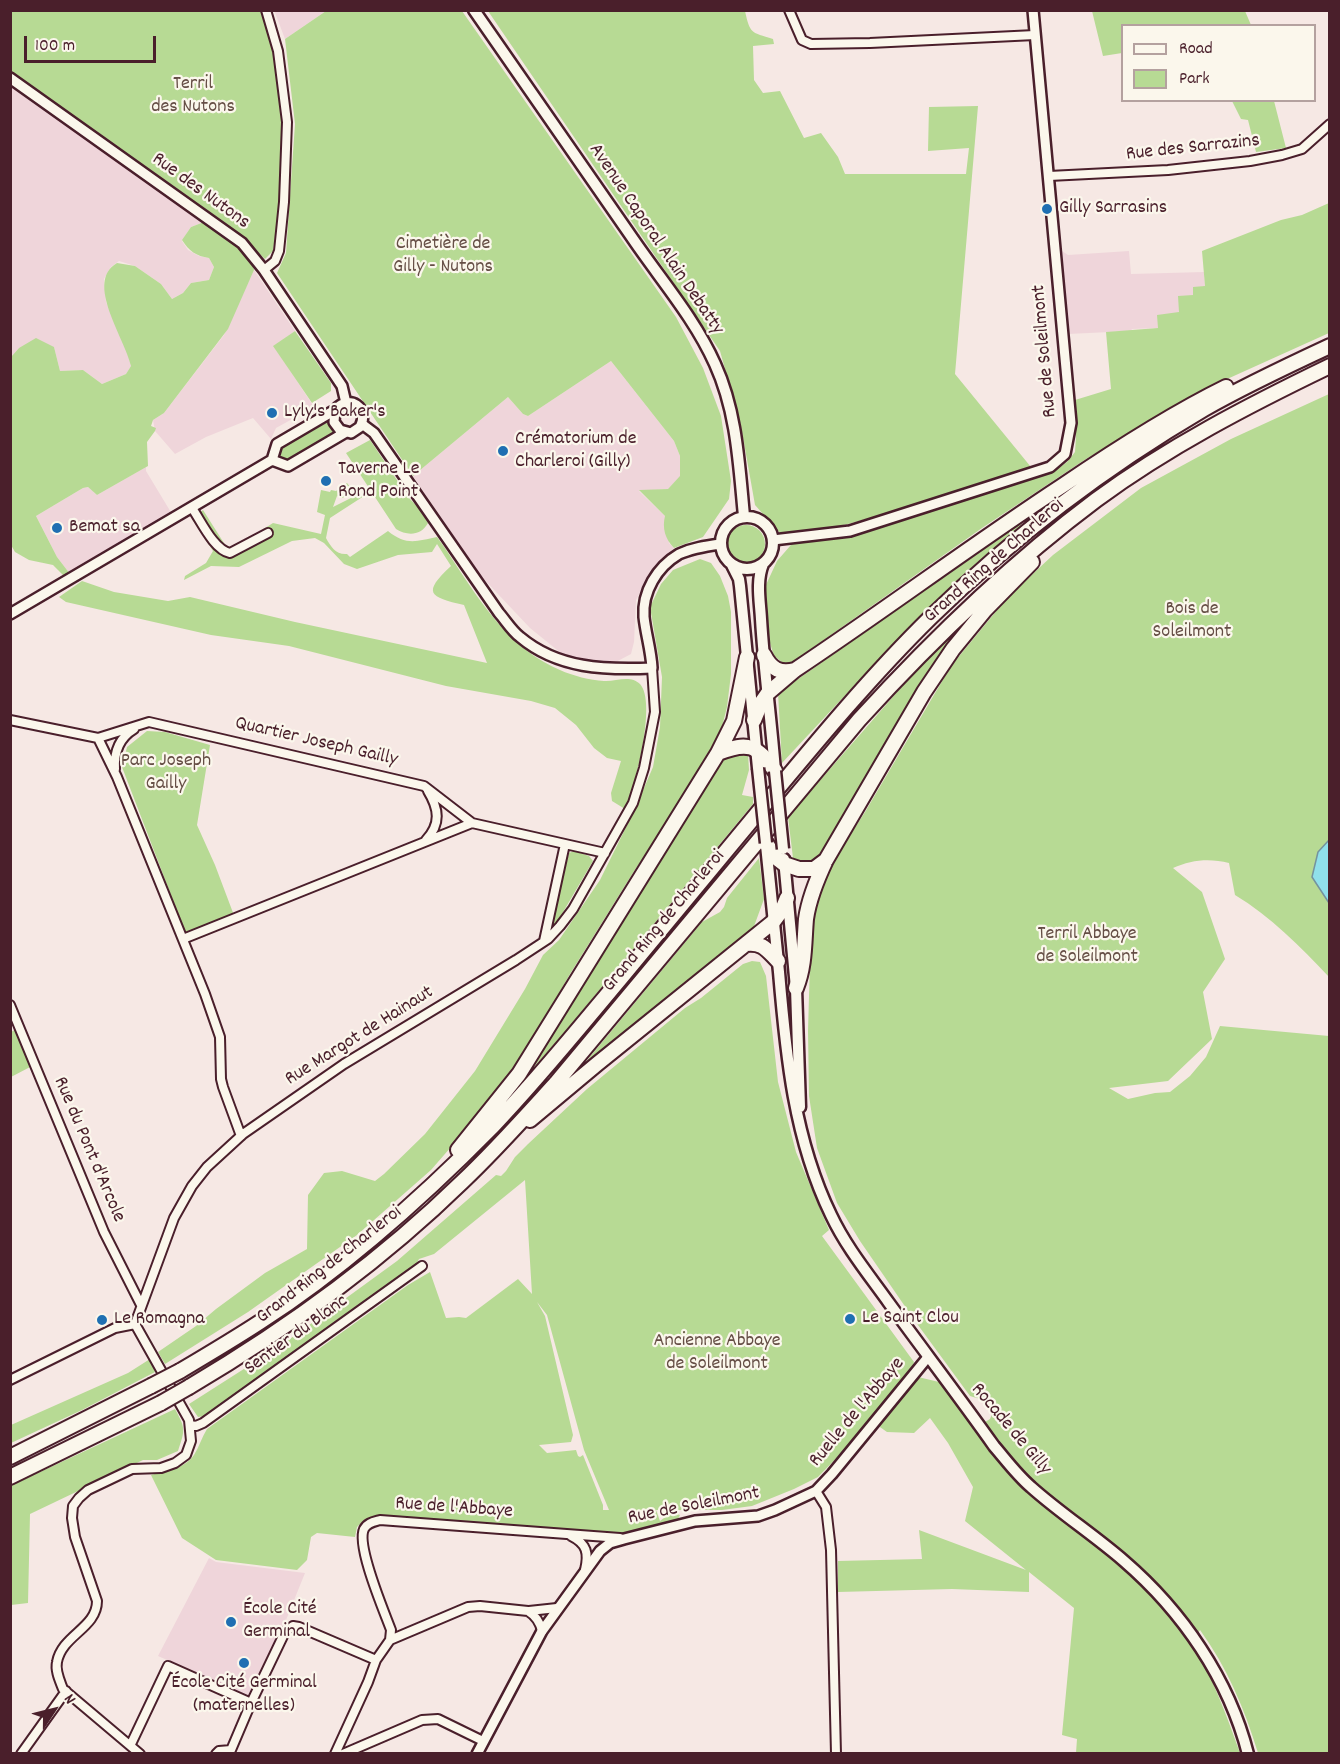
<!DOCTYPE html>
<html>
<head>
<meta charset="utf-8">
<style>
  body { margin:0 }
  #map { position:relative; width:1340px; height:1764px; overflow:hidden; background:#f6e8e4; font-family:Dekko,sans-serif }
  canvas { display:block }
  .frame { position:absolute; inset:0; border:12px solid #4a1f2b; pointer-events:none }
  .legend { position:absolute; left:1121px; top:24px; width:195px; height:78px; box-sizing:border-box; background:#fbf7ec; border:2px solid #b4a19f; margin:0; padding:8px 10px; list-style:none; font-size:18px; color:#4a1f2b }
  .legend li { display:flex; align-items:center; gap:12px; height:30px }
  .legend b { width:30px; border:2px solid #b4a19f }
  .north { position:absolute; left:24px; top:1680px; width:60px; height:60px; -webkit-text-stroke:4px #fbf7ec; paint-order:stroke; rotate:55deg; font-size:16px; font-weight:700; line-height:24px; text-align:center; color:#4a1f2b }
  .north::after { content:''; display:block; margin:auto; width:21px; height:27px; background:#4a1f2b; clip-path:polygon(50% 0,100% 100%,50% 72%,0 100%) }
  .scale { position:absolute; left:24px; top:36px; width:132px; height:27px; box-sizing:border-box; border:3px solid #4a1f2b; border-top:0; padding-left:8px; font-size:18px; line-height:21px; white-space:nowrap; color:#4a1f2b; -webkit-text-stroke:4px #fbf7ec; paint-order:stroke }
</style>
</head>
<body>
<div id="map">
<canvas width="1340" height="1764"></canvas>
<div class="frame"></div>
<ul class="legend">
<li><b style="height:8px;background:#fbf7ec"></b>Road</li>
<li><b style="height:16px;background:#b7da94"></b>Park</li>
</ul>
<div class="north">N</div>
<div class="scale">100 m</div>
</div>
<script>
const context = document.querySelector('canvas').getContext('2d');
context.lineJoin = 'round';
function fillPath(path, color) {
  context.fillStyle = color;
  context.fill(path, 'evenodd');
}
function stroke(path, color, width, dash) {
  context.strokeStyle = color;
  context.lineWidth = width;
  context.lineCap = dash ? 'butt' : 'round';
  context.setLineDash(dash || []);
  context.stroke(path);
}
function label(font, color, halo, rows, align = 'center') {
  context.font = font + ' Dekko,sans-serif';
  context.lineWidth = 4.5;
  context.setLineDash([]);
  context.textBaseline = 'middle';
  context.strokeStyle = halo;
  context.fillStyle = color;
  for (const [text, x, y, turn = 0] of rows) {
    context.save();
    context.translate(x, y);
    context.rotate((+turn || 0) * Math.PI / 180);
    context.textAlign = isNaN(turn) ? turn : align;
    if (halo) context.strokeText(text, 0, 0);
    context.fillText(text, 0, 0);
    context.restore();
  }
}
fillPath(new Path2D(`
  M 274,10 L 326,11 L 285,39 Z
  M 14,86 L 204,222 L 191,227 L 182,241 L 188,250 L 199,256 L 209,258 L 214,267 L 209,280 L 191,283 L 183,293 L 172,299 L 161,284 L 135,266 L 119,261 L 111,267 L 104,279 L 106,302 L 128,353 L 131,366 L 126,374 L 102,384 L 83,370 L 60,371 L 54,347 L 19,348 L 11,357 L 10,87 Z
  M 1062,251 L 1068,255 L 1129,251 L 1131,274 L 1204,272 L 1205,286 L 1194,295 L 1179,312 L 1159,328 L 1132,329 L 1131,331 L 1068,334 Z
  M 254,270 L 295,331 L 274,346 L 314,407 L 276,428 L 271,439 L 253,418 L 206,437 L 175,454 L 155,431 L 153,420 L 164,413 L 224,335 Z
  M 611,361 L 674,441 L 680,456 L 681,476 L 668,489 L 639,491 L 665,516 L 669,543 L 674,548 L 649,576 L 636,600 L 634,642 L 631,654 L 614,663 L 567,658 L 530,628 L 480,575 L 413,476 L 508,397 L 523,414 L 528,416 Z
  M 146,467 L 146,471 L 172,514 L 70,574 L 57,557 L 36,516 L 83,488 L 88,487 L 97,495 Z
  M 209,1558 L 216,1562 L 305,1573 L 282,1630 L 249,1696 L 158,1656 Z`), '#efd5da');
fillPath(new Path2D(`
  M 10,11 L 263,11 L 275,53 L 283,123 L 282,160 L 278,214 L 273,251 L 265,259 L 228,225 L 11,71 Z
  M 326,11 L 462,11 L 676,317 L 703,368 L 721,416 L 731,481 L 729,499 L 703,537 L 674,548 C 665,539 662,528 665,516 L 639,490 L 668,489 L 680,476 L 680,456 L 674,441 L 611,361 L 528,416 L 523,414 L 508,397 L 413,476 L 277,273 L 286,253 L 295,124 L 285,39 Z
  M 488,11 L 745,11 C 750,34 751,32 773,39 L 774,44 L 753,46 L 754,80 L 763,93 L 780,91 L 804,138 L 821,133 L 838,157 L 845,174 L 966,174 L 969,148 L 928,151 L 929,107 L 978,106 L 955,374 L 1035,472 L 1000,477 L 917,505 L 848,524 L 795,535 L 779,532 L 755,505 L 741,426 L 720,351 Z
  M 1092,11 L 1245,11 L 1251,25 L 1122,26 L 1122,53 L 1103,56 Z
  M 1232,101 L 1274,101 L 1286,148 L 1256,152 L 1248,120 L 1241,119 Z
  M 1329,203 L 1329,333 L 1205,389 L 1086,459 L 982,528 L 787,666 L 774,656 L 770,643 L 765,587 L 777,561 L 797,538 L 845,538 L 933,511 L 1019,481 L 1056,470 L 1067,462 L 1075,452 L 1076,437 L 1075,400 L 1111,389 L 1106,332 L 1158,328 L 1157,315 L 1179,312 L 1178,296 L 1193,295 L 1193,287 L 1205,286 L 1202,251 L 1281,220 L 1302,215 Z
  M 204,222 L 239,247 L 252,258 L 254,270 L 228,329 L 164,413 L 153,420 L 151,426 L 156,428 L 155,431 L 147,442 L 148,466 L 97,495 L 88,487 L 83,488 L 36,516 L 57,557 L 70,574 L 64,576 L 53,565 L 29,560 L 15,552 L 11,545 L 11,357 L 19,348 L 36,338 L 54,347 L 60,371 L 83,370 L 102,384 L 126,374 L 131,366 C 125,338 84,282 117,263 L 135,266 L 161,284 L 172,299 L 183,293 L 191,283 L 209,280 L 214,267 L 209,258 C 196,256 189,251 182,240 L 191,227 Z
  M 295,331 L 331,383 L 331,391 L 312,403 L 273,346 Z
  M 1329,394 L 1330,840 L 1318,852 L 1312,877 L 1329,903 L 1329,977 C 1301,947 1270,916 1235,895 L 1229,863 C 1209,858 1191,860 1173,868 L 1202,892 L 1225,959 L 1203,992 L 1212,1039 L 1168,1081 L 1109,1088 L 1128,1099 L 1155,1093 L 1170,1092 L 1190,1076 L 1206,1057 L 1220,1026 L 1329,1036 L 1329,1753 L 1258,1753 C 1245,1710 1227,1667 1200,1630 L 1192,1642 C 1213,1678 1226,1714 1240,1753 L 1076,1753 L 1077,1739 L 1062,1735 L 1074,1608 L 1029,1572 L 1029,1592 L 952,1589 L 838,1592 L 838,1561 L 922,1559 L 919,1530 L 1026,1570 L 965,1521 L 973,1487 L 948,1443 L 930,1418 L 914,1433 L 887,1432 L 877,1425 L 918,1377 L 939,1382 L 975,1428 L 990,1419 L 996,1404 L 970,1396 L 915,1321 L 860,1241 L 837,1203 L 817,1148 L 809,1096 L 808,1031 L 811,927 L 820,890 L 840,851 L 865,812 L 951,666 L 1007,598 L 1053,555 L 1141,488 L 1231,439 Z
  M 329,421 L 336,433 L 287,459 L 280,459 L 279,456 L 280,450 L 285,446 Z
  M 370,440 L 409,498 L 418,507 L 428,523 C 421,536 407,536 396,529 L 346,453 Z
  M 347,483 L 351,488 L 343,498 L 337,496 L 333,507 L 361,493 L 364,496 L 330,518 L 326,538 C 331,547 336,555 347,554 L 350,557 L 388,531 C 406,546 417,541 437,537 C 445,547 451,558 458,568 C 485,609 513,650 560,670 C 573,676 590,680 604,681 C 615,682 630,674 640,684 C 657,702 635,788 625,809 L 612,801 L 611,793 L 621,761 L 607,758 L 594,748 L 576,725 L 555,708 L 531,701 L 446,686 L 289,646 L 211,635 L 66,602 L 59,597 L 82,581 L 114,592 L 168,601 L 190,597 L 295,622 L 487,663 L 464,605 C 429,597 422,593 451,566 L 437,544 L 432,552 L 398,555 L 357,569 L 344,564 L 324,543 L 315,538 L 292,541 L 239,567 L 211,566 L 184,580 L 185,576 L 206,563 L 213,551 L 192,519 L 203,510 L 229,551 L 273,523 L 321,534 L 325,515 L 317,512 L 321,490 L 330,492 L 331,490 L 336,491 Z
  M 1014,524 L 1023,525 L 964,574 L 894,643 L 782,763 L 778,693 L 971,558 Z
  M727 544a19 19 0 1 1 38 0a19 19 0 1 1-38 0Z
  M 700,559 L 711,563 L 720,576 L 728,596 L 731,612 L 731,674 L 727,707 L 720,735 L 659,836 L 636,868 L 570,974 L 513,1074 L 477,1117 L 431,1170 L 357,1235 L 248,1312 L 165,1364 L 158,1352 L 196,1326 L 216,1309 L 265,1273 L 307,1249 L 308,1195 L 324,1173 L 342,1171 L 375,1181 L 384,1174 L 425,1134 L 475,1071 L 525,989 L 543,955 L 559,940 L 600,880 L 635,809 L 653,767 L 660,727 L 662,677 L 650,607 L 661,584 L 673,570 Z
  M 971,616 L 943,652 L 819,860 L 810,865 L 800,865 L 793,858 L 788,817 L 912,675 Z
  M 147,731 L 165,732 L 210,745 L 197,825 L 215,865 L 235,918 L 187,937 L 122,767 L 127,747 Z
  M 743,753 L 748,754 L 749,770 L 742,795 L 753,797 L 753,804 L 559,1039 L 523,1079 L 717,766 L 729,755 Z
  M 574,851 L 589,856 L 593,861 L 556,924 L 552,924 L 569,853 Z
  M 759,858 L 764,899 L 753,929 L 615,1042 L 569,1082 L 702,922 L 720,912 L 724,907 L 727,898 Z
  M 752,961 L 760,962 L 766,976 L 778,1082 L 796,1152 L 829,1230 L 822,1236 L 914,1362 L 912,1367 L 870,1420 L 867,1421 L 847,1447 L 818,1477 L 794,1489 L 752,1506 L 722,1510 L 656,1510 L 660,1521 L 672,1512 L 680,1515 L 677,1521 L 627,1534 L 386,1516 L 365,1519 L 357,1527 L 355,1537 L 317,1533 L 311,1537 L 307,1560 L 297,1570 L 216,1560 L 182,1538 L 151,1475 C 166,1471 184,1469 194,1455 C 199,1447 202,1437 207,1429 L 408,1285 L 430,1272 L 446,1318 L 459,1317 L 466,1318 L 518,1279 L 532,1294 L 525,1180 L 434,1254 L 419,1259 L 415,1266 L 205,1416 L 198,1417 L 189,1404 L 283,1344 L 397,1261 L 496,1175 L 501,1176 L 506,1171 L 515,1157 L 528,1144 L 587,1089 L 685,1008 L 701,998 L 743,964 ZM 537,1302 L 547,1315 L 584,1450 L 609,1510 L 603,1510 L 603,1505 L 583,1455 L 580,1457 L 578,1456 L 576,1450 L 547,1453 L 539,1445 L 571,1442 L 573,1435 L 545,1316 Z
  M 16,1029 L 32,1066 L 11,1077 L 11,1032 Z
  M 150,1359 L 155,1372 L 82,1410 L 11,1443 L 11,1425 L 128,1373 Z
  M 175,1409 C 186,1429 185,1430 178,1451 L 157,1460 L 143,1460 L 30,1514 L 28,1603 L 11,1605 L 10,1486 Z`), '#b7da94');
const water = new Path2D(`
  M 1329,840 L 1329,903 L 1312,877 L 1318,852 Z`);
fillPath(water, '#90e0eb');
stroke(water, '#74939e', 1.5);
const minor = new Path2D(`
  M 789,10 L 802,40 L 811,44 L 870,43 L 1035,35
  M 1049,176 L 1168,170 L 1250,161 L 1282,155 L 1302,149 L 1330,124
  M 264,270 L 275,261 L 279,251 L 284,202 L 287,122 L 278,51 L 266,10
  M 192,508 C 201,521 214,550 230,553 L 268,533
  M 10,720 L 98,738 L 149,722 L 424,786 L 472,823 L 605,853
  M 98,738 L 117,777 L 205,994 L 220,1037 L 221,1079 L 223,1087 L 241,1136
  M 115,769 C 114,753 119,738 134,729
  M 426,840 C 441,824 439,809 428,791
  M 183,939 L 472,823
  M 544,941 L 565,844
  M 10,1005 L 104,1232 L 141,1305
  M 135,1324 L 189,1420 L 191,1441 L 186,1455 L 175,1463 L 161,1468 L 132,1469 L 88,1490 L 79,1498 L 73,1506 L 72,1518 L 75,1537 L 97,1601 C 97,1628 62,1635 57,1662 C 55,1671 60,1681 63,1689 L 140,1754
  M 10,1380 L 115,1328 L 135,1324 L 174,1218 L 192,1186 L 207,1167 L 243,1134 L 344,1064 L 516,960 L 548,939 L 560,926 L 573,909 L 633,803 L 644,768 L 655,712 L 652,668
  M 190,1425 L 196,1426 L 203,1423 L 422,1266
  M 816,1491 L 826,1507 L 831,1550 L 836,1754
  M 571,1536 C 587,1544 589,1553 585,1570
  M 529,1611 L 557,1608
  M 390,1640 L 391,1630 C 384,1611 356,1546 364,1529 C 367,1523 373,1522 380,1520 L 620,1538
  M 131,1744 L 168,1666 L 251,1703
  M 21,1754 L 66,1691
  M 216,1754 L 219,1751 L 231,1750 L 251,1703 L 285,1632 L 293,1626 L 299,1627 L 376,1660
  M 335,1754 L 368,1682 L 376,1660 L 390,1640 L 468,1607 L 480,1606 L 528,1611 C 536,1616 540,1622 542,1631
  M 343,1754 L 422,1720 L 438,1719 L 483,1741`);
const tertiary = new Path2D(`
  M 10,78 L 242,243 L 264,270 L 342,386 L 346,403
  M 362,424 L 374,433 L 499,613 C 506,621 512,631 520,637 C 558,669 605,670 652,668 C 651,650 646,635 644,617 C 642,592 657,567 679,554 C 692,548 706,546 720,544
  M 272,460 L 288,466 L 346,432
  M 773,540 L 850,531 L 1050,467 L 1065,454 L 1071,423 L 1033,10
  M 10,614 L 272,460 L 277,444 L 335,410 C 349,393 370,408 360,427 L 351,433 L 340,430 L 334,422 L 335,410
  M 477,1754 L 542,1631 L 600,1551 L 610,1543 L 624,1539 L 695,1521 L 758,1516 L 775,1510 L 816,1491 L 832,1474 L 928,1357`);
const secondary = new Path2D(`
  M 474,10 C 527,87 580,163 633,239 C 661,280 695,319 715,364 C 737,412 739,465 744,516
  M721 543a26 26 0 1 1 52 0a26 26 0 1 1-52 0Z
  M 763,564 C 756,581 760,601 761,619 C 764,669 771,720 775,771
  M 732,565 L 739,579 L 740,586 L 758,768
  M 766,845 C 770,887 775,930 779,972 C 786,1055 794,1139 831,1215 C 846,1247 869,1275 889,1303 C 924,1351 960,1398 994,1446 C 1006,1460 1017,1475 1031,1487 C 1060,1513 1094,1535 1124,1561 C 1182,1611 1229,1679 1248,1754
  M 784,859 L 796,988 L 800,1107`);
const motorway = new Path2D(`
  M 764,655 C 771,669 780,674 795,670
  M 754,720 L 761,703 L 768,693 L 795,670 C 885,610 972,545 1062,486 C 1115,450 1169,415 1226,387
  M 718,753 C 749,741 756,745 775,771
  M 766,843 L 775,857 L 784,864 L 799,869 L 814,869 L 826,860
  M 746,944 C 763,942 767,950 778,961
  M 796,988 C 805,966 804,943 806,919 C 809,898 817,879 826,860 L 924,692 L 953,649 L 985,610 L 1032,562
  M 530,1120 L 597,1064 L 773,922 L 782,910 L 787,898
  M 458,1150 L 519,1074 L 718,753 L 734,721 L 747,657
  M 180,1371 C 207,1355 234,1339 260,1322 C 345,1267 422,1198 493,1126 C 538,1079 579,1028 621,978 C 669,920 717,862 765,804 C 818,740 872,675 931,617 C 1013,537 1105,467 1204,409 C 1244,386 1287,366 1330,346
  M 189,1387 C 287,1329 380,1262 462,1182 C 495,1151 525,1117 556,1083 L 859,720 C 932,640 1009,565 1096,500 C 1168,447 1249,405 1330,366
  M 10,1457 L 151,1386
  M 10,1477 L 161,1403`);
stroke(minor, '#4a1f2b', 12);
stroke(tertiary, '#4a1f2b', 14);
stroke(secondary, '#4a1f2b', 15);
stroke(motorway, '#4a1f2b', 18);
stroke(minor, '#fbf7ec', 8);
stroke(tertiary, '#fbf7ec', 9);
stroke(secondary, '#fbf7ec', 10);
stroke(motorway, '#fbf7ec', 14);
const secondaryBridge = new Path2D(`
  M 758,768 L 766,843
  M 775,771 L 783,849`);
const motorwayBridge = new Path2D(`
  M 151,1386 L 180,1371
  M 161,1403 L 189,1387`);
stroke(secondaryBridge, '#4a1f2b', 15, []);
stroke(motorwayBridge, '#4a1f2b', 18, []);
stroke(secondaryBridge, '#fbf7ec', 10);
stroke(motorwayBridge, '#fbf7ec', 14);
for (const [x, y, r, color] of [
  [1047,209,6,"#1f6fb2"],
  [272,413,6,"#1f6fb2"],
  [503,451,6,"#1f6fb2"],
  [326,481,6,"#1f6fb2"],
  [57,528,6,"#1f6fb2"],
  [850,1319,6,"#1f6fb2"],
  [102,1320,6,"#1f6fb2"],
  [231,1622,6,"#1f6fb2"],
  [244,1663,6,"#1f6fb2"]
]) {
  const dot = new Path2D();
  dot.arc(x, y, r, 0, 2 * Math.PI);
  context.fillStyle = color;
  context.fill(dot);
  stroke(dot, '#fbf7ec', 2);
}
label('20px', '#654e45', '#fbf7ec', [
  ["Terril",193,85],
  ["des Nutons",193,108],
  ["Cimetière de",443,245],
  ["Gilly - Nutons",443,268],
  ["Bois de",1192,610],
  ["Soleilmont",1192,633],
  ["Parc Joseph",166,762],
  ["Gailly",166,785],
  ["Terril Abbaye",1087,935],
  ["de Soleilmont",1087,958],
  ["Ancienne Abbaye",717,1342],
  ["de Soleilmont",717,1365]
]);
label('20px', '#4a1f2b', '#fbf7ec', [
  ["Rue des Sarrazins",1193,149,-6],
  ["Rue des Nutons",200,192,36],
  ["Avenue Caporal Alain Debatty",655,240,56],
  ["Rue de Soleilmont",1046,351,-95],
  ["Grand Ring de Charleroi",995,562,-41],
  ["Quartier Joseph Gailly",316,743,13],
  ["Grand Ring de Charleroi",665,922,-50],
  ["Rue Margot de Hainaut",360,1037,-32],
  ["Rue du Pont d'Arcole",88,1150,67],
  ["Grand Ring de Charleroi",330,1266,-38],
  ["Sentier du Blanc",297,1336,-36],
  ["Ruelle de l'Abbaye",858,1413,-50],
  ["Rocade de Gilly",1010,1430,50],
  ["Rue de Soleilmont",694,1507,-11],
  ["Rue de l'Abbaye",454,1509,4]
]);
label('20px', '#4a1f2b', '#fbf7ec', [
  ["Gilly Sarrasins",1059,209],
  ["Lyly's Baker's",284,413],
  ["Crématorium de",515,440],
  ["Charleroi (Gilly)",515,463],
  ["Taverne Le",338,470],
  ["Rond Point",338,493],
  ["Bemat sa",69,528],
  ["Le Saint Clou",862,1319],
  ["Le Romagna",114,1320],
  ["École Cité",243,1610],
  ["Germinal",243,1633],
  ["École Cité Germinal",244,1684,"center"],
  ["(maternelles)",244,1707,"center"]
], 'left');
</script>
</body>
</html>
